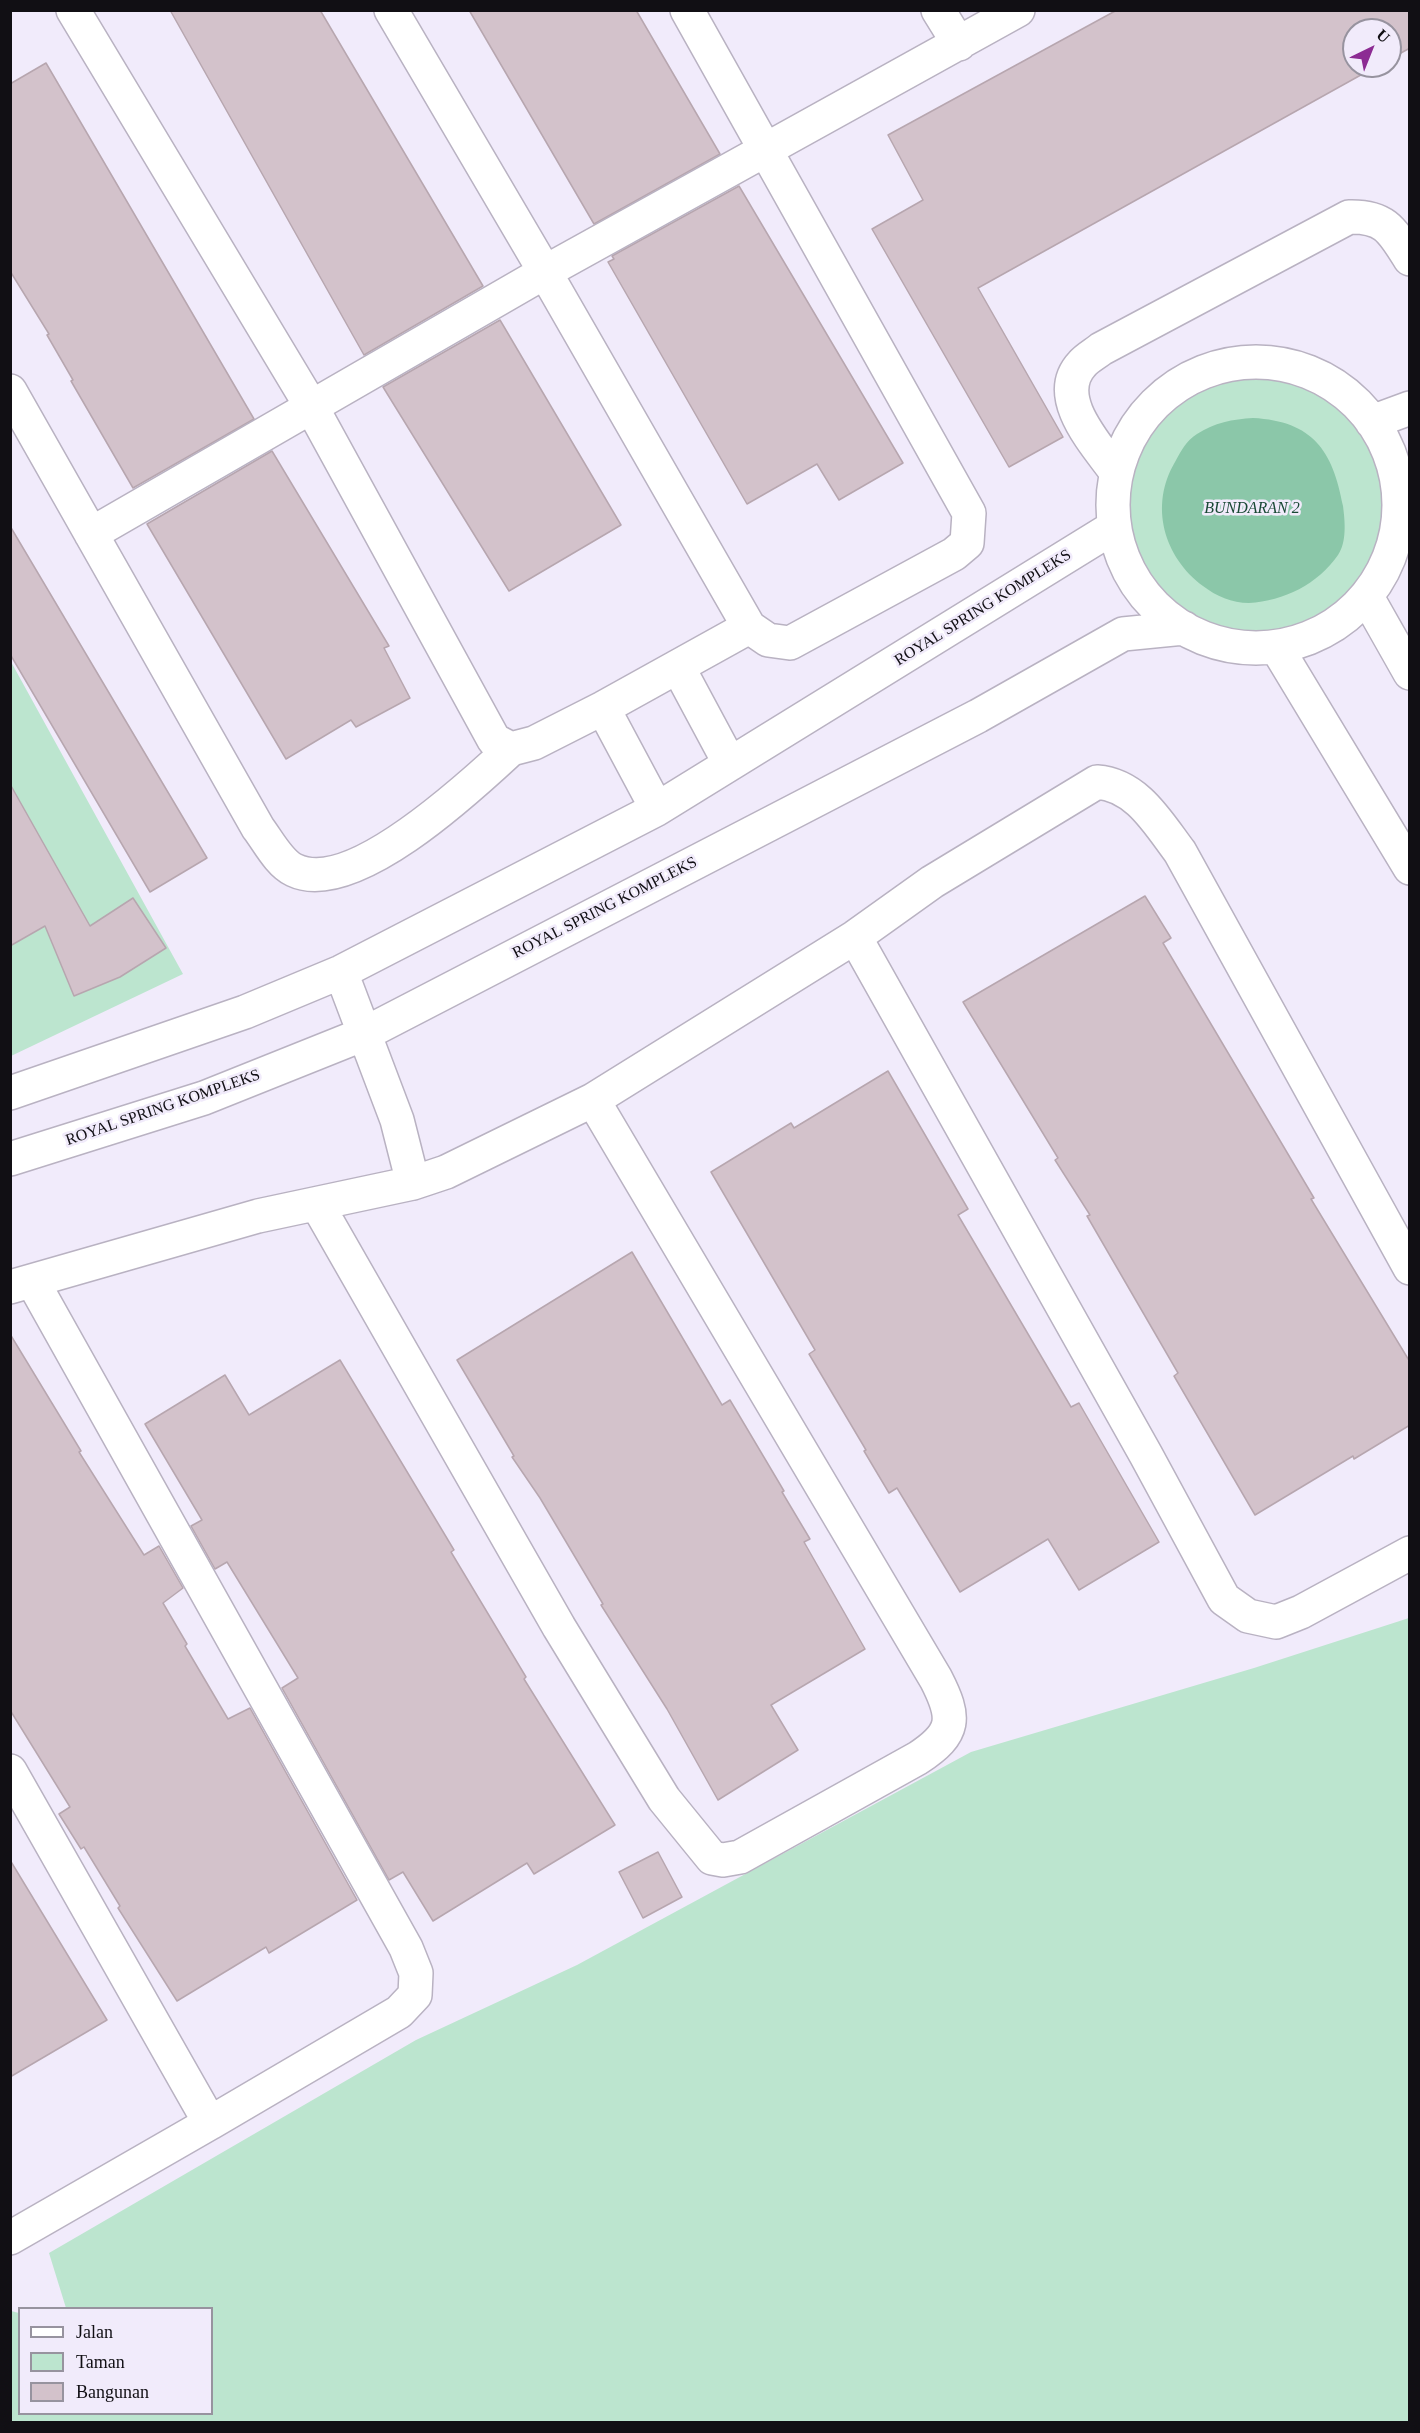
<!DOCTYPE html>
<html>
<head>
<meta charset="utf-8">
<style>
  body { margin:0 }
  #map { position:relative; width:1420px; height:2433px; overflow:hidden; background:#f1ebfb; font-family:Georgia,serif }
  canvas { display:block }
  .frame { position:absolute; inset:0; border:12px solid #110f14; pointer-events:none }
  .legend { position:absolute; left:18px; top:2307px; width:195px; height:108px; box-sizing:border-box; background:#f1ebfb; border:2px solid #97939f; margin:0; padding:8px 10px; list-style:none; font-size:18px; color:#110f14 }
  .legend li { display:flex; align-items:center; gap:12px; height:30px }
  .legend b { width:30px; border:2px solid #97939f }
  .north { position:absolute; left:1342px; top:18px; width:60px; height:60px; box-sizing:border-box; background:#f1ebfb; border:2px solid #97939f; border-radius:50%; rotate:43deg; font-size:16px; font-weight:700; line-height:24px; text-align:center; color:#110f14 }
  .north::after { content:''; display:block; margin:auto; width:21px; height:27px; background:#8c2b93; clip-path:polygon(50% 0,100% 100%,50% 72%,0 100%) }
</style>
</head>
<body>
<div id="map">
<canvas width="1420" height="2433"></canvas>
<div class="frame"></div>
<ul class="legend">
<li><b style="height:8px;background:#fff"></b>Jalan</li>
<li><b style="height:16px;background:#bce5cf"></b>Taman</li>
<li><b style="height:16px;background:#d3c2cb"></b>Bangunan</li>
</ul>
<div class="north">U</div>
</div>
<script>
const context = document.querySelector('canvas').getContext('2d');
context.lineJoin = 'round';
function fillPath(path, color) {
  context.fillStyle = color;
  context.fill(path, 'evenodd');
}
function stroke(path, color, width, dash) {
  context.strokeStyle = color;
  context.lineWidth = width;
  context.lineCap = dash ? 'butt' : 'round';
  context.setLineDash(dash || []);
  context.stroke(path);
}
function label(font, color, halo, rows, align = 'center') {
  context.font = font + ' Georgia,serif';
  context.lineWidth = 5;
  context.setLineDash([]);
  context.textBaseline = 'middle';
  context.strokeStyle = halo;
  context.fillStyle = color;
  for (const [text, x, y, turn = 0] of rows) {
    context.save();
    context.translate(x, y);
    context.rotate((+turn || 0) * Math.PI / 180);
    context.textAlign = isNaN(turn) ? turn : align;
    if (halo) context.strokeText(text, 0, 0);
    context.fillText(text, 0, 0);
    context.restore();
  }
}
fillPath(new Path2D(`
  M1128 503a129 129 0 1 1 258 0a129 129 0 1 1-258 0Z
  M 10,660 L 183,974 L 11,1056 L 10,1056 Z
  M 1409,1618 L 1409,2422 L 11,2422 L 11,2311 L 19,2313 L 20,2414 L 212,2414 L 212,2308 L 66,2308 L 49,2253 L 416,2040 L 577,1965 L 971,1752 L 1254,1668 Z`), '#bce5cf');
fillPath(new Path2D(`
  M 1253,418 C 1313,421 1333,451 1343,506 C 1345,521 1347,542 1338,555 C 1318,584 1284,601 1249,603 C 1232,603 1216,596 1203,586 C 1164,557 1149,506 1175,462 C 1181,451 1186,441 1197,434 C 1214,423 1233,419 1253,418 Z`), '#8bc7a9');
const building = new Path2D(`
  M 170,10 L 320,10 L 483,286 L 364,355 Z
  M 469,10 L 636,10 L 720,154 L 594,224 Z
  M 1117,10 L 1410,11 L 1410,48 L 1390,59 L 1390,30 L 1354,30 L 1354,66 L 1377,66 L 978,288 L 1063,437 L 1009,467 L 872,229 L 923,200 L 888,135 Z
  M 46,63 L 254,419 L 133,488 L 71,381 L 73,380 L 47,335 L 49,334 L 10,271 L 10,84 Z
  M 739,186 L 903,463 L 839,500 L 817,464 L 747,504 L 608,262 L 614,259 L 612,256 Z
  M 500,320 L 621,525 L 509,591 L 383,387 Z
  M 272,451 L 389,646 L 384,648 L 410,698 L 356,727 L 351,720 L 286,759 L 147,524 Z
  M 10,526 L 207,858 L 150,892 L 10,654 Z
  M 10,784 L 90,926 L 133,898 L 166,948 L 120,977 L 74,996 L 45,926 L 10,946 Z
  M 1145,896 L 1171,938 L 1163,943 L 1314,1198 L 1311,1199 L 1410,1362 L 1410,1425 L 1354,1459 L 1353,1456 L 1255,1515 L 1174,1376 L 1178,1373 L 1087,1216 L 1090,1215 L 1055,1160 L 1058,1158 L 963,1002 Z
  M 888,1071 L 968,1209 L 958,1215 L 1071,1407 L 1079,1403 L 1159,1542 L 1079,1590 L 1048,1539 L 960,1592 L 897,1488 L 889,1493 L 864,1451 L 866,1450 L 809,1354 L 815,1350 L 711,1172 L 791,1123 L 794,1128 Z
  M 632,1252 L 722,1405 L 730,1400 L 784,1491 L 782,1492 L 810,1539 L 804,1542 L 865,1649 L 771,1705 L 798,1750 L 718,1800 L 667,1709 L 601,1605 L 603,1604 L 540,1498 L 512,1457 L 514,1456 L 457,1360 Z
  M 10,1334 L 81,1451 L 79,1452 L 144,1555 L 159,1546 L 183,1588 L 163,1603 L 187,1644 L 185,1646 L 228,1719 L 250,1708 L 357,1900 L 269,1953 L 266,1947 L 177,2001 L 118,1908 L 120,1906 L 84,1847 L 81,1849 L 59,1814 L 70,1807 L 10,1710 Z
  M 340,1360 L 454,1550 L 451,1552 L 526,1677 L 524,1679 L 615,1825 L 534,1874 L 527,1863 L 433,1921 L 403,1872 L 389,1880 L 282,1688 L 298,1678 L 227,1562 L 215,1569 L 191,1526 L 202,1520 L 145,1424 L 225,1375 L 249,1415 Z
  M 658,1852 L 682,1897 L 643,1918 L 619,1872 Z
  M 10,1860 L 107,2020 L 10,2077 Z`);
fillPath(building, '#d3c2cb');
stroke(building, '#b7a6af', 1.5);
const street = new Path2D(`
  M 73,10 L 311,406 L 494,740 L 511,749 L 534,743 L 603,708 L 749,627
  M 391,10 L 545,272 L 749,627 L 768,640 L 790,643 L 954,554 L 967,543 L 969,513 L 687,10
  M 938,10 L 959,44
  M1113 505a143 143 0 1 1 286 0a143 143 0 1 1-286 0Z
  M 10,391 L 258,828 C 268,841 279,863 294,870 C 352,898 470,787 511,749
  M 1372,422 L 1410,408
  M 1116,472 C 1097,445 1051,397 1082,364 C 1087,358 1095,354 1101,349 L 1349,217 C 1385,216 1392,230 1410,259
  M 91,534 L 545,272 L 1018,10
  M 1367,597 L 1410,673
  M 1277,648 L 1410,868
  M 678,667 L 730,764
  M 603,708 L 657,809
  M 855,937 L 1146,1455 L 1224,1599 L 1248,1616 L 1276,1622 L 1301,1612 L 1410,1553
  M 341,972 L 397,1120 L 413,1183
  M 10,1093 L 245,1012 L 341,972 L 657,809 L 1114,527
  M 10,1159 L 204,1098 L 364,1034 L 978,716 L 1123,634 L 1184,628
  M 317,1204 L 559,1627 L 664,1799 L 712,1858 L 723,1860 L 740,1857 L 918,1758 C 956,1733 956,1718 936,1679 L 593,1100
  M 33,1282 L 406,1948 L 416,1973 L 415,1995 L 399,2012 L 210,2123
  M 10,1287 L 258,1216 L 413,1183 L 446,1172 L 593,1100 L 855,937 L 932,882 L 1097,782 C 1137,785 1158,823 1180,852 L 1410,1268
  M 10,1771 L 210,2123 L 10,2238`);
stroke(street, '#b9b2c2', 36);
stroke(street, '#fff', 33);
label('italic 16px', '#194935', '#f1ebfb', [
  ["BUNDARAN 2",1252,509]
]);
label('16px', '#110f14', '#f1ebfb', [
  ["ROYAL SPRING KOMPLEKS",983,608,-32],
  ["ROYAL SPRING KOMPLEKS",605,908,-27],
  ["ROYAL SPRING KOMPLEKS",163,1108,-19]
]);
</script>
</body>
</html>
